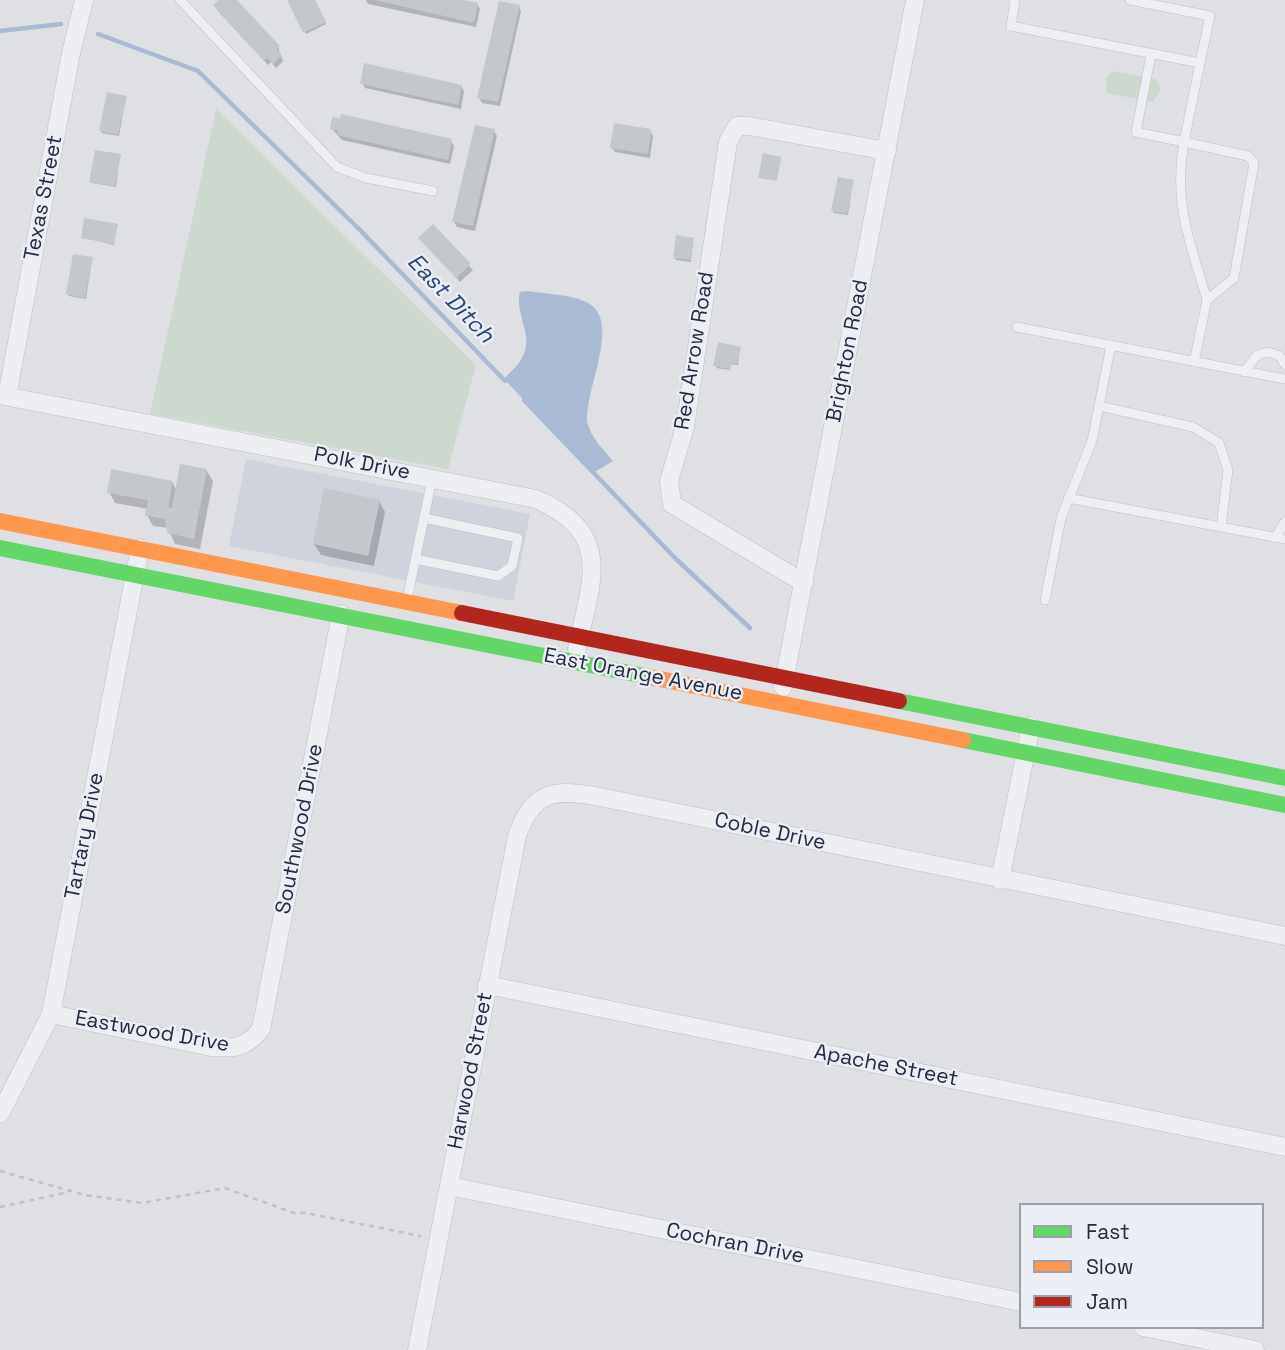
<!DOCTYPE html>
<html>
<head>
<meta charset="utf-8">
<style>
  body { margin:0 }
  #map { position:relative; width:1285px; height:1350px; overflow:hidden; background:#dee0e4; font-family:"Space Grotesk",sans-serif }
  canvas { display:block }
  .legend { position:absolute; left:1019px; top:1203px; width:245px; height:126px; box-sizing:border-box; background:#ebeef5; border:2px solid #9ba0ac; margin:0; padding:9px 12px; list-style:none; font-size:21px; color:#242b3e }
  .legend li { display:flex; align-items:center; gap:14px; height:35px }
  .legend b { width:35px; border:2px solid #9ba0ac }
</style>
</head>
<body>
<div id="map">
<canvas width="1285" height="1350"></canvas>
<ul class="legend">
<li><b style="height:9px;background:#63d668"></b>Fast</li>
<li><b style="height:9px;background:#ff974d"></b>Slow</li>
<li><b style="height:9px;background:#b3261e"></b>Jam</li>
</ul>
</div>
<script>
const context = document.querySelector('canvas').getContext('2d');
context.lineJoin = 'round';
function fillPath(path, color) {
  context.fillStyle = color;
  context.fill(path, 'evenodd');
}
function stroke(path, color, width, dash) {
  context.strokeStyle = color;
  context.lineWidth = width;
  context.lineCap = dash ? 'butt' : 'round';
  context.setLineDash(dash || []);
  context.stroke(path);
}
function label(font, color, halo, rows, align = 'center') {
  context.font = font + ' "Space Grotesk",sans-serif';
  context.lineWidth = 5;
  context.setLineDash([]);
  context.textBaseline = 'middle';
  context.strokeStyle = halo;
  context.fillStyle = color;
  for (const [text, x, y, turn = 0] of rows) {
    context.save();
    context.translate(x, y);
    context.rotate((+turn || 0) * Math.PI / 180);
    context.textAlign = isNaN(turn) ? turn : align;
    if (halo) context.strokeText(text, 0, 0);
    context.fillText(text, 0, 0);
    context.restore();
  }
}
fillPath(new Path2D(`
  M 246,459 L 530,514 L 513,601 L 229,546 Z`), '#cfd3db');
fillPath(new Path2D(`
  M 1113,71 L 1156,79 L 1161,89 L 1153,102 L 1107,93 L 1106,78 Z
  M 216,109 L 476,365 L 448,469 L 150,414 Z`), '#cdd8ce');
fillPath(new Path2D(`
  M 528,291 C 545,294 570,294 586,302 C 625,319 581,396 588,425 C 591,437 605,452 613,461 L 593,473 L 504,379 C 509,373 518,366 522,358 C 535,336 514,314 520,292 Z`), '#aabad2');
fillPath(new Path2D(`
  M 221,0 L 234,0 L 278,47 L 283,61 L 276,68 L 271,62 L 268,65 L 218,11 L 215,6 Z
  M 289,0 L 313,0 L 326,24 L 306,34 Z
  M 366,0 L 457,0 L 477,4 L 480,9 L 476,27 L 368,4 Z
  M 519,6 L 521,11 L 500,106 L 482,103 L 479,98 Z
  M 362,83 L 461,86 L 464,91 L 461,109 L 365,88 Z
  M 126,97 L 119,136 L 102,133 L 101,131 Z
  M 332,129 L 451,141 L 454,146 L 450,164 L 342,140 Z
  M 494,131 L 497,136 L 475,231 L 457,227 L 454,222 Z
  M 650,131 L 653,136 L 650,158 L 615,152 L 612,148 Z
  M 120,156 L 116,187 L 92,183 L 91,181 Z
  M 853,181 L 848,215 L 834,213 L 833,211 Z
  M 116,226 L 114,245 L 82,237 Z
  M 433,226 L 473,270 L 460,282 L 420,238 Z
  M 693,240 L 691,262 L 676,260 L 675,258 Z
  M 92,259 L 86,299 L 69,296 L 68,294 Z
  M 740,348 L 738,365 L 731,364 L 730,370 L 716,368 Z
  M 206,470 L 213,481 L 200,549 L 175,544 L 168,528 L 153,526 L 147,515 L 148,509 L 115,503 L 109,492 L 172,482 L 177,491 Z
  M 379,501 L 385,512 L 374,566 L 321,555 L 314,544 Z`), '#0003');
stroke(new Path2D(`
  M 0,31 L 61,24
  M 98,34 L 198,71 L 361,231 L 505,381
  M 524,400 L 676,559 L 750,628`), '#aabad2', 4.5);
fillPath(new Path2D(`
  M 219,0 L 237,0 L 280,46 L 277,49 L 282,55 L 273,64 L 267,58 L 264,61 L 213,5 Z
  M 287,0 L 315,0 L 326,22 L 303,33 Z
  M 375,0 L 464,0 L 478,3 L 474,23 Z
  M 499,1 L 520,5 L 498,102 L 477,98 Z
  M 364,63 L 462,85 L 458,105 L 360,84 Z
  M 107,92 L 127,96 L 118,135 L 99,131 Z
  M 341,114 L 452,139 L 448,160 L 337,135 L 338,131 L 330,129 L 332,117 L 340,118 Z
  M 614,123 L 651,129 L 648,154 L 610,148 Z
  M 475,125 L 495,129 L 473,226 L 452,222 Z
  M 95,150 L 121,154 L 115,186 L 89,182 Z
  M 763,153 L 781,157 L 777,181 L 758,178 Z
  M 838,177 L 854,180 L 847,214 L 831,211 Z
  M 84,218 L 118,224 L 114,244 L 81,238 Z
  M 433,224 L 471,264 L 456,278 L 418,238 Z
  M 676,235 L 694,238 L 691,260 L 673,258 Z
  M 73,254 L 93,257 L 85,298 L 66,294 Z
  M 718,342 L 741,347 L 737,364 L 731,363 L 730,369 L 713,366 Z
  M 180,464 L 207,469 L 194,539 L 167,533 L 165,519 L 145,515 L 148,500 L 107,493 L 111,469 L 173,481 L 168,507 L 172,508 Z
  M 324,488 L 380,500 L 368,556 L 313,544 Z`), '#c4c7cb');
const lane = new Path2D(`
  M 180,0 L 337,167 L 366,178 L 433,191
  M 1015,0 L 1011,26 L 1200,63 L 1210,16 L 1130,0
  M 1151,55 L 1136,132 L 1184,142 C 1173,203 1190,242 1207,300 L 1234,278 L 1254,163 L 1248,156 L 1184,142 L 1200,63
  M 1017,327 L 1285,379
  M 1194,362 L 1207,300
  M 1244,372 L 1257,355 L 1268,352 L 1280,356 L 1285,365
  M 1099,406 L 1193,427 L 1219,443 L 1228,470 L 1221,527
  M 1068,498 L 1285,539
  M 1275,538 L 1285,522
  M 415,559 L 498,576 L 512,566 L 518,538 L 424,518
  M 407,600 L 432,479
  M 1045,600 L 1061,518 L 1092,441 L 1111,345`);
const street = new Path2D(`
  M 0,395 L 536,499 C 615,534 591,580 577,649
  M 7,396 L 71,53 L 84,0
  M 804,583 L 672,504 L 669,481 L 685,427 L 728,142 L 737,126 L 749,126 L 887,151
  M 783,687 L 915,0
  M 1000,880 L 1031,726
  M 487,985 L 1285,1147
  M 51,1014 L 211,1047 C 234,1049 246,1048 261,1029 L 341,614
  M 0,1114 L 51,1014 L 140,548
  M 449,1186 L 1021,1302
  M 1143,1327 L 1255,1350
  M 417,1350 L 517,836 C 533,792 551,789 595,796 L 1285,936`);
stroke(lane, '#bcbec2', 10);
stroke(street, '#bcbec2', 19);
stroke(new Path2D(`
  M 0,1171 L 85,1195 L 142,1203 L 225,1188 L 294,1213 L 306,1213 L 421,1236
  M 0,1207 L 69,1192`), '#c0c1c7', 2.5, [5, 5]);
stroke(lane, '#edeef1', 9);
stroke(street, '#edeef1', 18);
stroke(new Path2D(`
  M 0,548 L 655,678
  M 899,701 L 1285,778
  M 963,740 L 1285,805`), '#63d668', 16);
stroke(new Path2D(`
  M 0,521 L 462,613
  M 655,678 L 963,740`), '#ff974d', 16);
stroke(new Path2D(`
  M 462,613 L 899,701`), '#b3261e', 16);
label('21px', '#242b3e', '#ebeef5', [
  ["Texas Street",44,198,-79],
  ["Red Arrow Road",695,351,-81],
  ["Brighton Road",848,351,-79],
  ["Polk Drive",362,464,11],
  ["East Orange Avenue",643,675,11],
  ["Southwood Drive",300,829,-79],
  ["Coble Drive",770,832,12],
  ["Tartary Drive",85,836,-79],
  ["Eastwood Drive",152,1032,10],
  ["Apache Street",886,1066,11],
  ["Harwood Street",471,1071,-79],
  ["Cochran Drive",735,1244,11]
]);
label('italic 23px', '#2c4675', '#ebeef5', [
  ["East Ditch",450,299,46]
]);
</script>
</body>
</html>
